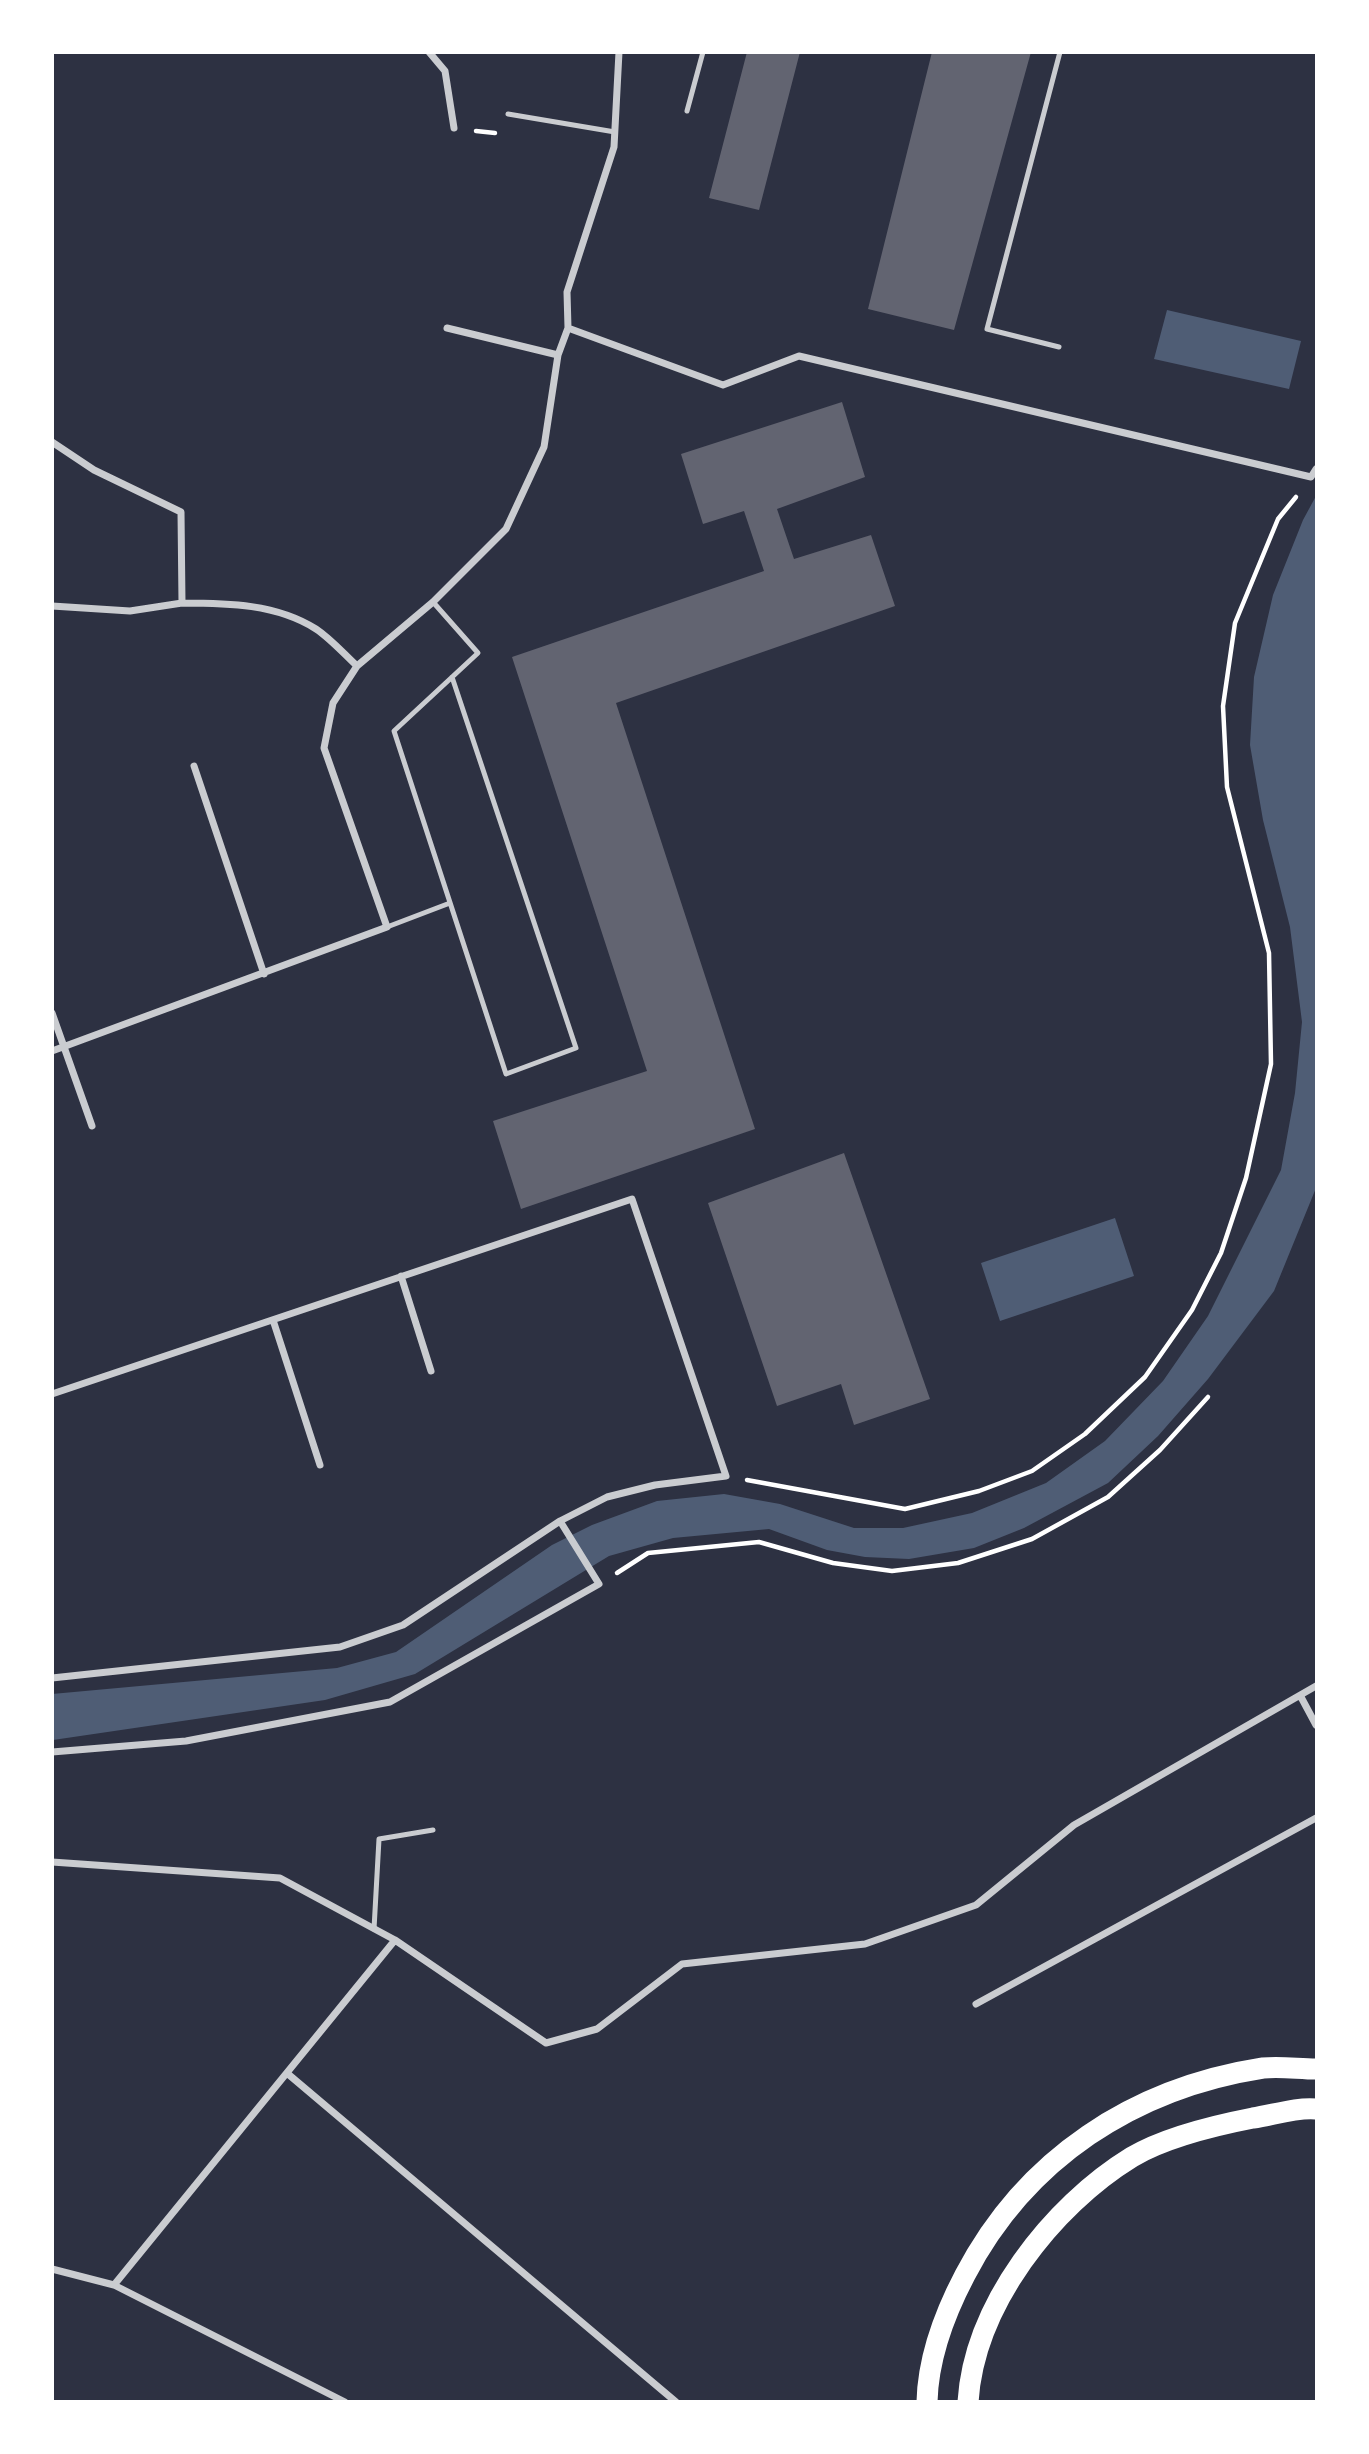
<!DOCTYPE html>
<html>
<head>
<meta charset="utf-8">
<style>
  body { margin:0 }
  #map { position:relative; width:1369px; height:2454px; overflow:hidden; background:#2d3142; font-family:Rubik,sans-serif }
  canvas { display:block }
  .frame { position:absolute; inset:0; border:54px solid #fff; pointer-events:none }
</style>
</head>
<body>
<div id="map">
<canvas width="1369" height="2454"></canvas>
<div class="frame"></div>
</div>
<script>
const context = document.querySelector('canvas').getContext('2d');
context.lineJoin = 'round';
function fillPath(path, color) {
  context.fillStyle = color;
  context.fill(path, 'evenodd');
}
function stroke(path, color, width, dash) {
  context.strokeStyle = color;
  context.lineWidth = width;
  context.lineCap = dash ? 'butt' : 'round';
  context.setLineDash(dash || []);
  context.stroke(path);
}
fillPath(new Path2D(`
  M 1167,310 L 1301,341 L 1289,389 L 1154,359 Z
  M 1316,496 L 1316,1188 L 1274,1291 L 1208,1379 L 1158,1436 L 1108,1483 L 1024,1528 L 974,1548 L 909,1559 L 865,1557 L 827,1550 L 769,1529 L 673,1538 L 609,1556 L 415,1674 L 325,1700 L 53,1740 L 52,1694 L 337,1668 L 396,1652 L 552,1545 L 592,1525 L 657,1501 L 724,1494 L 780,1504 L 854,1528 L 903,1528 L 972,1513 L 1046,1483 L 1105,1441 L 1163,1381 L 1208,1316 L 1281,1170 L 1295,1093 L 1302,1022 L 1290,927 L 1263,820 L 1250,745 L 1254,677 L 1273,595 L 1303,520 Z
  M 1115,1218 L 1134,1276 L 1000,1321 L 981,1263 Z`), '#4f5d75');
fillPath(new Path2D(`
  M 747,52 L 800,52 L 759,210 L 709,198 Z
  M 932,52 L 1031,52 L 954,330 L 868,309 Z
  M 842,402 L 865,477 L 777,509 L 794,559 L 871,535 L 895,606 L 616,703 L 755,1129 L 521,1209 L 493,1121 L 647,1071 L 512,657 L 764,571 L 744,511 L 703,524 L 681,454 Z
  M 844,1153 L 930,1399 L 854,1425 L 841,1384 L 777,1406 L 708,1203 Z`), '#626471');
stroke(new Path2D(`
  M 476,131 L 495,133
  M 747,1480 L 905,1509 L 979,1491 L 1032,1471 L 1085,1434 L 1145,1377 L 1192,1310 L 1221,1253 L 1246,1178 L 1271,1064 L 1269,953 L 1227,787 L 1223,706 L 1235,623 L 1278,519 L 1296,497
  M 617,1573 L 648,1553 L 759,1542 L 833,1563 L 892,1571 L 958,1563 L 1032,1539 L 1108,1497 L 1160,1450 L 1208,1397`), '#fff', 4.5);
stroke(new Path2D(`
  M 687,111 L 703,52
  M 508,114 L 615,132
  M 1059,347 L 987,329 L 1060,52
  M 433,602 L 478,653 L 394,731 L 506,1074 L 576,1048 L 452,677
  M 387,927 L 450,903
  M 374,1929 L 379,1839 L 433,1830`), '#caccd0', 5);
stroke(new Path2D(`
  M 429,52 L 445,71 L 454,128
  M 447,328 L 558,355
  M 568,328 L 723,385 L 799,356 L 1311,477 L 1316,469
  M 52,442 L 94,470 L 181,512 L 182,603 C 228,603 277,604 316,629 C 331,639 344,654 357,666
  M 52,606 L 130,611 L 182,603
  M 194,766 L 264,974
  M 52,1013 L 92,1126
  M 52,1051 L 387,927 L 324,748 L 333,703 L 357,666 L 433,602 L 506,529 L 544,447 L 558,355 L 568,328 L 567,292 L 614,147 L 619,52
  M 401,1276 L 431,1371
  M 273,1320 L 320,1465
  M 52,1394 L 632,1199 L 726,1476 L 655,1485 L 607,1497 L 560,1521 L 403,1625 L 340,1647 L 52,1678
  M 1301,1697 L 1316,1725
  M 52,1752 L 186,1741 L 390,1702 L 599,1584 L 560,1521
  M 52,1862 L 280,1878 L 395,1940 L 546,2043 L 597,2029 L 682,1964 L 865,1944 L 976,1905 L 1074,1825 L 1316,1686
  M 976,2004 L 1316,1818
  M 288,2074 L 676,2402
  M 52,2269 L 114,2285 L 345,2402
  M 114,2285 L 395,1940`), '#caccd0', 7);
stroke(new Path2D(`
  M 927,2402 C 928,2358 945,2313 965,2275 C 1026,2158 1134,2088 1263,2068 C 1280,2066 1299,2069 1316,2069
  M 968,2402 C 974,2305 1052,2206 1132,2157 C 1164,2138 1217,2125 1253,2118 C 1273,2115 1297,2107 1316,2109`), '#fff', 21);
</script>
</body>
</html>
